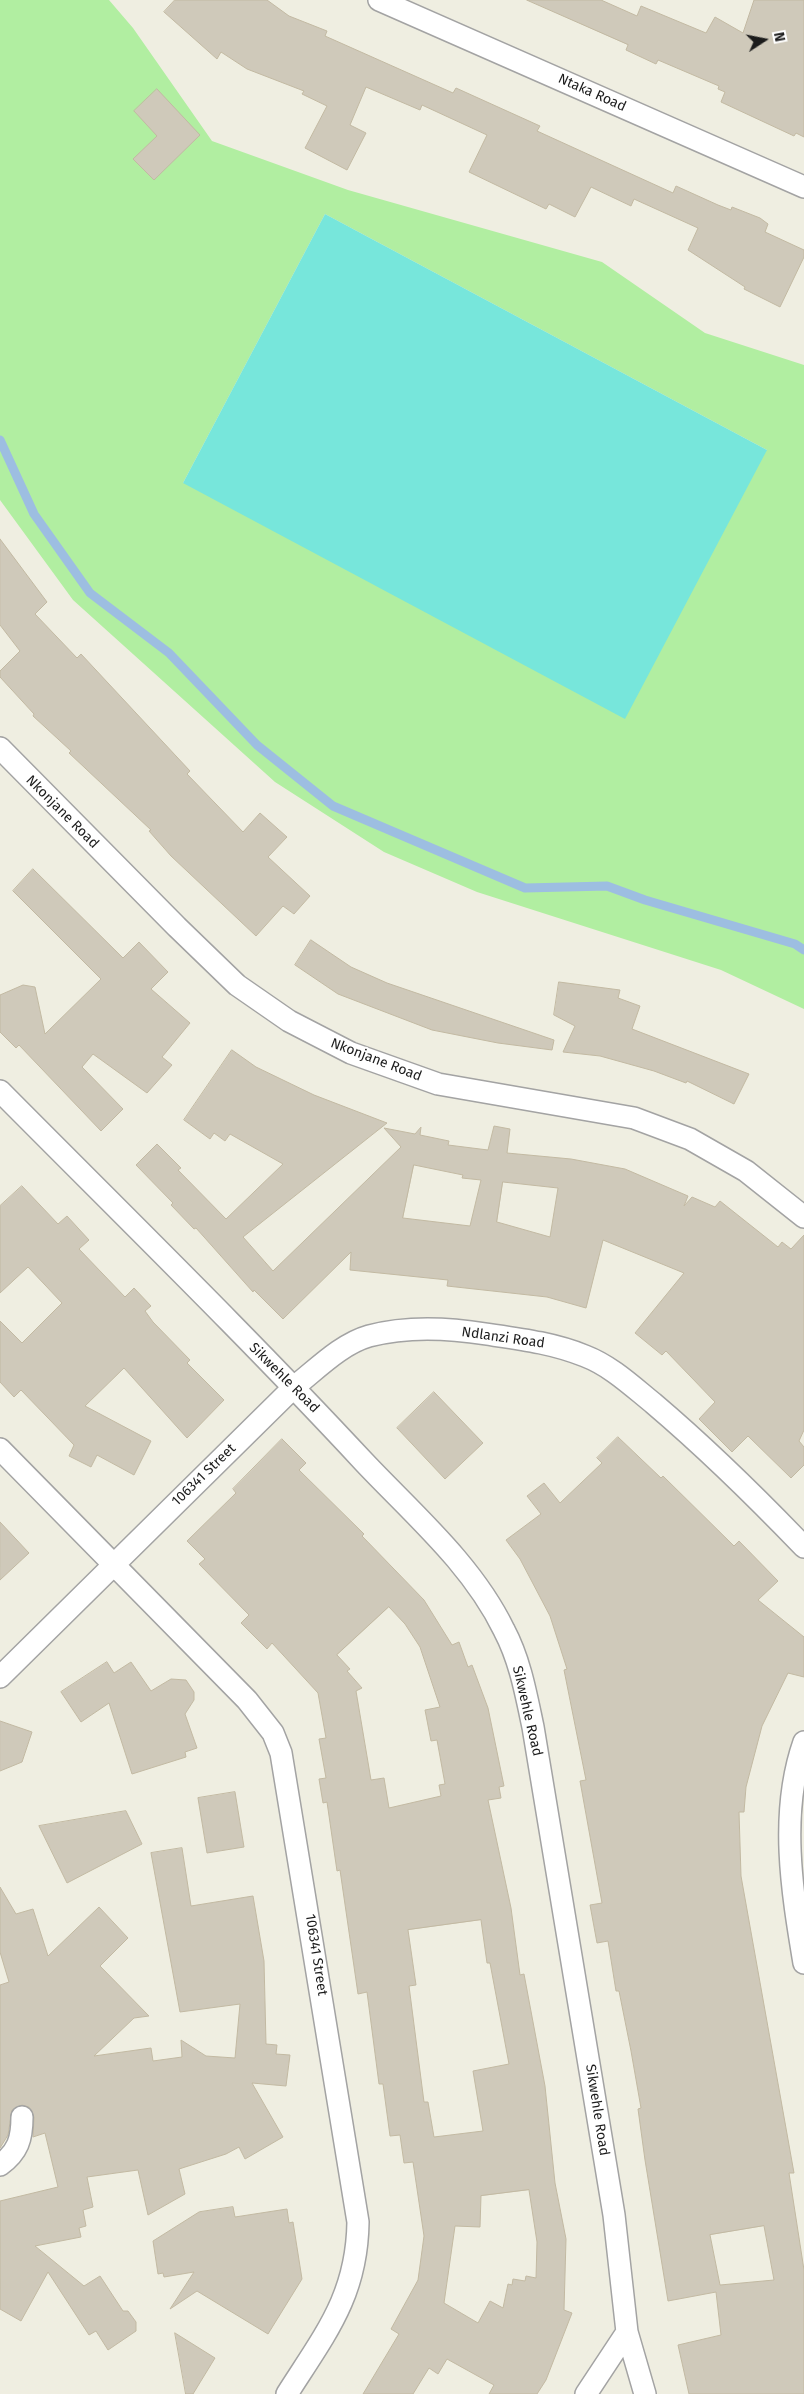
<!DOCTYPE html>
<html>
<head>
<meta charset="utf-8">
<style>
  body { margin:0 }
  #map { position:relative; width:804px; height:2394px; overflow:hidden; background:#efeee1; font-family:"Fira Sans",sans-serif }
  canvas { display:block }
  .north { position:absolute; left:739px; top:15px; width:50px; height:50px; -webkit-text-stroke:4px #fff; paint-order:stroke; rotate:79deg; font-size:14px; font-weight:700; line-height:20px; text-align:center; color:#1c1c1c }
  .north::after { content:''; display:block; margin:auto; width:18px; height:22px; background:#1c1c1c; clip-path:polygon(50% 0,100% 100%,50% 72%,0 100%) }
</style>
</head>
<body>
<div id="map">
<canvas width="804" height="2394"></canvas>
<div class="north">N</div>
</div>
<script>
const context = document.querySelector('canvas').getContext('2d');
context.lineJoin = 'round';
function fillPath(path, color) {
  context.fillStyle = color;
  context.fill(path, 'evenodd');
}
function stroke(path, color, width, dash) {
  context.strokeStyle = color;
  context.lineWidth = width;
  context.lineCap = dash ? 'butt' : 'round';
  context.setLineDash(dash || []);
  context.stroke(path);
}
function label(font, color, halo, rows, align = 'center') {
  context.font = font + ' "Fira Sans",sans-serif';
  context.lineWidth = 4;
  context.setLineDash([]);
  context.textBaseline = 'middle';
  context.strokeStyle = halo;
  context.fillStyle = color;
  for (const [text, x, y, turn = 0] of rows) {
    context.save();
    context.translate(x, y);
    context.rotate((+turn || 0) * Math.PI / 180);
    context.textAlign = isNaN(turn) ? turn : align;
    if (halo) context.strokeText(text, 0, 0);
    context.fillText(text, 0, 0);
    context.restore();
  }
}
fillPath(new Path2D(`
  M 0,0 L 109,0 L 133,28 L 212,141 L 348,190 L 602,262 L 705,333 L 804,365 L 804,1009 L 721,970 L 477,892 L 384,852 L 275,782 L 73,600 L 0,500 ZM 325,214 L 767,450 L 183,483 Z`), '#b1eea1');
fillPath(new Path2D(`
  M 325,214 L 767,450 L 625,719 L 183,483 Z`), '#77e6db');
stroke(new Path2D(`
  M 0,440 L 34,514 L 90,593 L 169,653 L 257,745 L 333,806 L 525,888 L 607,886 L 645,900 L 795,944 L 804,950`), '#9dbee1', 9);
const building = new Path2D(`
  M 175,0 L 267,0 L 289,16 L 327,31 L 325,36 L 453,93 L 456,88 L 540,126 L 537,131 L 673,193 L 676,186 L 718,205 L 731,210 L 732,207 L 760,218 L 768,224 L 765,232 L 804,250 L 804,257 L 780,307 L 744,289 L 745,287 L 688,250 L 698,228 L 634,199 L 631,206 L 591,187 L 575,217 L 549,204 L 546,209 L 469,172 L 487,135 L 422,105 L 420,110 L 366,87 L 350,125 L 366,133 L 347,170 L 305,148 L 327,106 L 302,94 L 304,91 L 247,69 L 221,52 L 217,59 L 164,12 Z
  M 527,0 L 601,0 L 637,16 L 641,6 L 706,33 L 715,17 L 743,33 L 754,0 L 804,0 L 804,137 L 796,133 L 794,136 L 721,102 L 725,92 L 718,89 L 719,86 L 658,60 L 656,64 L 626,50 L 628,45 Z
  M 157,89 L 200,135 L 154,180 L 133,159 L 157,136 L 134,111 Z
  M 0,539 L 47,602 L 35,614 L 77,658 L 81,654 L 190,771 L 187,774 L 243,832 L 260,813 L 287,837 L 268,857 L 310,896 L 294,914 L 283,906 L 256,936 L 171,856 L 149,831 L 151,830 L 69,753 L 71,751 L 33,716 L 34,714 L 0,677 L 0,671 L 20,651 L 0,625 Z
  M 33,869 L 123,958 L 139,942 L 168,972 L 151,989 L 190,1023 L 162,1057 L 172,1065 L 147,1093 L 93,1054 L 82,1067 L 123,1109 L 101,1131 L 19,1045 L 16,1048 L 0,1032 L 0,995 L 23,985 L 35,987 L 45,1034 L 101,979 L 13,891 Z
  M 311,940 L 351,967 L 387,983 L 554,1040 L 552,1050 L 498,1043 L 432,1030 L 338,994 L 295,965 Z
  M 559,982 L 620,990 L 618,998 L 640,1006 L 632,1029 L 749,1074 L 734,1104 L 687,1081 L 686,1083 L 654,1071 L 600,1056 L 563,1052 L 575,1026 L 554,1015 Z
  M 232,1050 L 256,1067 L 314,1095 L 387,1123 L 243,1237 L 273,1271 L 401,1147 L 384,1128 L 415,1134 L 421,1127 L 420,1135 L 449,1141 L 448,1145 L 488,1150 L 494,1126 L 510,1129 L 507,1153 L 571,1159 L 625,1169 L 688,1196 L 684,1206 L 692,1197 L 715,1207 L 720,1201 L 778,1247 L 782,1242 L 791,1249 L 804,1235 L 804,1430 L 799,1441 L 804,1447 L 804,1465 L 791,1478 L 748,1436 L 732,1452 L 699,1419 L 715,1402 L 666,1351 L 662,1355 L 635,1333 L 684,1273 L 603,1240 L 586,1308 L 547,1297 L 447,1286 L 448,1280 L 350,1270 L 351,1252 L 283,1319 L 254,1290 L 253,1292 L 196,1228 L 194,1229 L 171,1205 L 173,1203 L 136,1165 L 157,1144 L 181,1168 L 178,1170 L 226,1219 L 283,1164 L 230,1134 L 225,1141 L 214,1133 L 210,1139 L 184,1120 ZM 414,1165 L 463,1175 L 462,1178 L 481,1180 L 470,1226 L 403,1218 ZM 503,1182 L 558,1188 L 550,1237 L 497,1222 Z
  M 22,1186 L 58,1224 L 67,1216 L 89,1240 L 79,1249 L 125,1297 L 134,1288 L 151,1306 L 145,1311 L 153,1322 L 190,1360 L 187,1363 L 224,1400 L 187,1438 L 124,1368 L 85,1406 L 151,1441 L 134,1475 L 97,1455 L 91,1467 L 69,1456 L 74,1445 L 21,1390 L 14,1397 L 0,1382 L 0,1321 L 22,1343 L 62,1303 L 28,1267 L 0,1293 L 0,1206 Z
  M 434,1392 L 483,1443 L 445,1479 L 397,1428 Z
  M 618,1437 L 661,1478 L 663,1476 L 734,1546 L 739,1541 L 778,1581 L 758,1600 L 804,1637 L 804,1677 L 788,1673 L 762,1726 L 746,1787 L 744,1812 L 739,1812 L 741,1876 L 794,2173 L 789,2173 L 804,2270 L 804,2394 L 689,2394 L 678,2345 L 721,2335 L 716,2292 L 668,2301 L 645,2160 L 638,2109 L 641,2108 L 631,2051 L 619,1991 L 616,1991 L 608,1941 L 597,1943 L 590,1905 L 602,1903 L 580,1781 L 586,1780 L 564,1670 L 567,1669 L 550,1616 L 520,1559 L 506,1540 L 541,1514 L 527,1496 L 544,1483 L 560,1503 L 602,1463 L 597,1458 ZM 764,2226 L 774,2280 L 720,2285 L 710,2235 Z
  M 282,1439 L 306,1463 L 299,1470 L 364,1534 L 362,1536 L 424,1600 L 452,1645 L 459,1642 L 468,1667 L 472,1665 L 488,1708 L 504,1786 L 499,1787 L 501,1798 L 488,1800 L 511,1908 L 520,1975 L 524,1974 L 545,2086 L 555,2183 L 566,2239 L 564,2310 L 572,2313 L 546,2380 L 537,2394 L 489,2394 L 494,2385 L 447,2359 L 438,2374 L 429,2368 L 413,2394 L 363,2394 L 399,2334 L 391,2329 L 418,2280 L 424,2236 L 413,2162 L 404,2163 L 400,2135 L 390,2136 L 383,2084 L 379,2084 L 367,1992 L 358,1994 L 340,1870 L 337,1871 L 327,1802 L 323,1803 L 319,1779 L 326,1778 L 319,1739 L 326,1738 L 318,1693 L 272,1643 L 267,1649 L 241,1623 L 249,1615 L 199,1564 L 205,1559 L 187,1541 L 236,1493 L 233,1489 ZM 389,1607 L 405,1624 L 420,1647 L 440,1707 L 425,1710 L 431,1741 L 437,1740 L 445,1784 L 439,1785 L 441,1796 L 389,1808 L 384,1778 L 371,1780 L 356,1691 L 362,1688 L 347,1671 L 350,1669 L 337,1655 ZM 481,1920 L 487,1963 L 490,1963 L 509,2064 L 473,2071 L 483,2131 L 434,2137 L 428,2102 L 424,2102 L 409,1986 L 416,1985 L 408,1930 ZM 529,2190 L 537,2242 L 536,2278 L 526,2276 L 525,2281 L 513,2279 L 512,2285 L 508,2284 L 503,2308 L 490,2301 L 478,2323 L 444,2303 L 455,2226 L 480,2227 L 481,2196 Z
  M 0,1522 L 29,1553 L 0,1580 Z
  M 107,1662 L 114,1673 L 131,1662 L 151,1691 L 171,1679 L 186,1680 L 194,1692 L 194,1700 L 185,1714 L 197,1748 L 185,1752 L 186,1757 L 132,1774 L 109,1703 L 81,1722 L 61,1692 Z
  M 0,1721 L 32,1732 L 22,1762 L 0,1771 Z
  M 235,1792 L 244,1847 L 207,1853 L 198,1798 Z
  M 126,1811 L 142,1844 L 67,1883 L 39,1826 Z
  M 182,1848 L 191,1906 L 253,1896 L 264,1961 L 266,2044 L 277,2045 L 276,2054 L 290,2055 L 286,2086 L 252,2083 L 283,2137 L 245,2159 L 239,2147 L 226,2154 L 179,2169 L 185,2194 L 148,2215 L 138,2170 L 87,2177 L 93,2207 L 83,2210 L 86,2226 L 79,2228 L 81,2237 L 35,2246 L 84,2286 L 100,2276 L 123,2311 L 128,2311 L 136,2322 L 136,2331 L 108,2350 L 96,2331 L 89,2335 L 48,2272 L 21,2321 L 0,2309 L 0,2201 L 58,2187 L 45,2133 L 33,2137 L 34,2117 L 29,2107 L 22,2105 L 12,2110 L 8,2135 L 0,2148 L 0,1985 L 9,1982 L 0,1952 L 0,1887 L 16,1914 L 33,1909 L 48,1956 L 99,1907 L 128,1938 L 100,1966 L 149,2016 L 134,2018 L 94,2056 L 151,2048 L 153,2061 L 182,2057 L 181,2040 L 206,2056 L 235,2058 L 240,2004 L 180,2012 L 151,1853 Z
  M 233,2207 L 235,2217 L 287,2209 L 289,2223 L 293,2222 L 302,2279 L 268,2334 L 197,2291 L 170,2309 L 194,2272 L 164,2277 L 163,2273 L 158,2274 L 153,2241 L 199,2212 Z
  M 175,2333 L 215,2358 L 193,2394 L 186,2394 Z`);
fillPath(building, '#cfc9ba');
stroke(building, '#c2b9a2', 1);
const street = new Path2D(`
  M 379,0 L 804,187
  M 0,748 L 177,927 L 237,985 L 289,1021 L 351,1053 L 438,1084 L 634,1118 L 690,1139 L 746,1171 L 804,1217
  M 0,1091 C 122,1214 246,1335 364,1462 C 413,1514 472,1564 504,1630 C 520,1660 526,1694 533,1727 L 614,2215 L 627,2332 L 586,2394
  M 0,1449 L 247,1700 L 273,1733 L 281,1753 L 358,2222 C 357,2296 325,2334 287,2394
  M 0,1677 L 294,1387 C 317,1369 341,1344 369,1336 C 406,1326 449,1328 486,1334 C 520,1339 553,1343 585,1356 C 611,1366 632,1386 653,1403 C 706,1448 756,1497 804,1547
  M 804,1742 C 779,1813 792,1891 804,1963
  M 0,2165 C 18,2152 22,2139 22,2117
  M 627,2332 L 645,2394`);
stroke(street, '#a3a3a3', 24);
stroke(street, '#fff', 21);
label('14px', '#1c1c1c', '#fff', [
  ["Ntaka Road",592,93,24],
  ["Nkonjane Road",62,812,45],
  ["Nkonjane Road",376,1060,21],
  ["Ndlanzi Road",503,1338,8],
  ["Sikwehle Road",284,1378,45],
  ["106341 Street",204,1475,-44],
  ["Sikwehle Road",527,1711,77],
  ["106341 Street",316,1955,81],
  ["Sikwehle Road",597,2110,81]
]);
</script>
</body>
</html>
